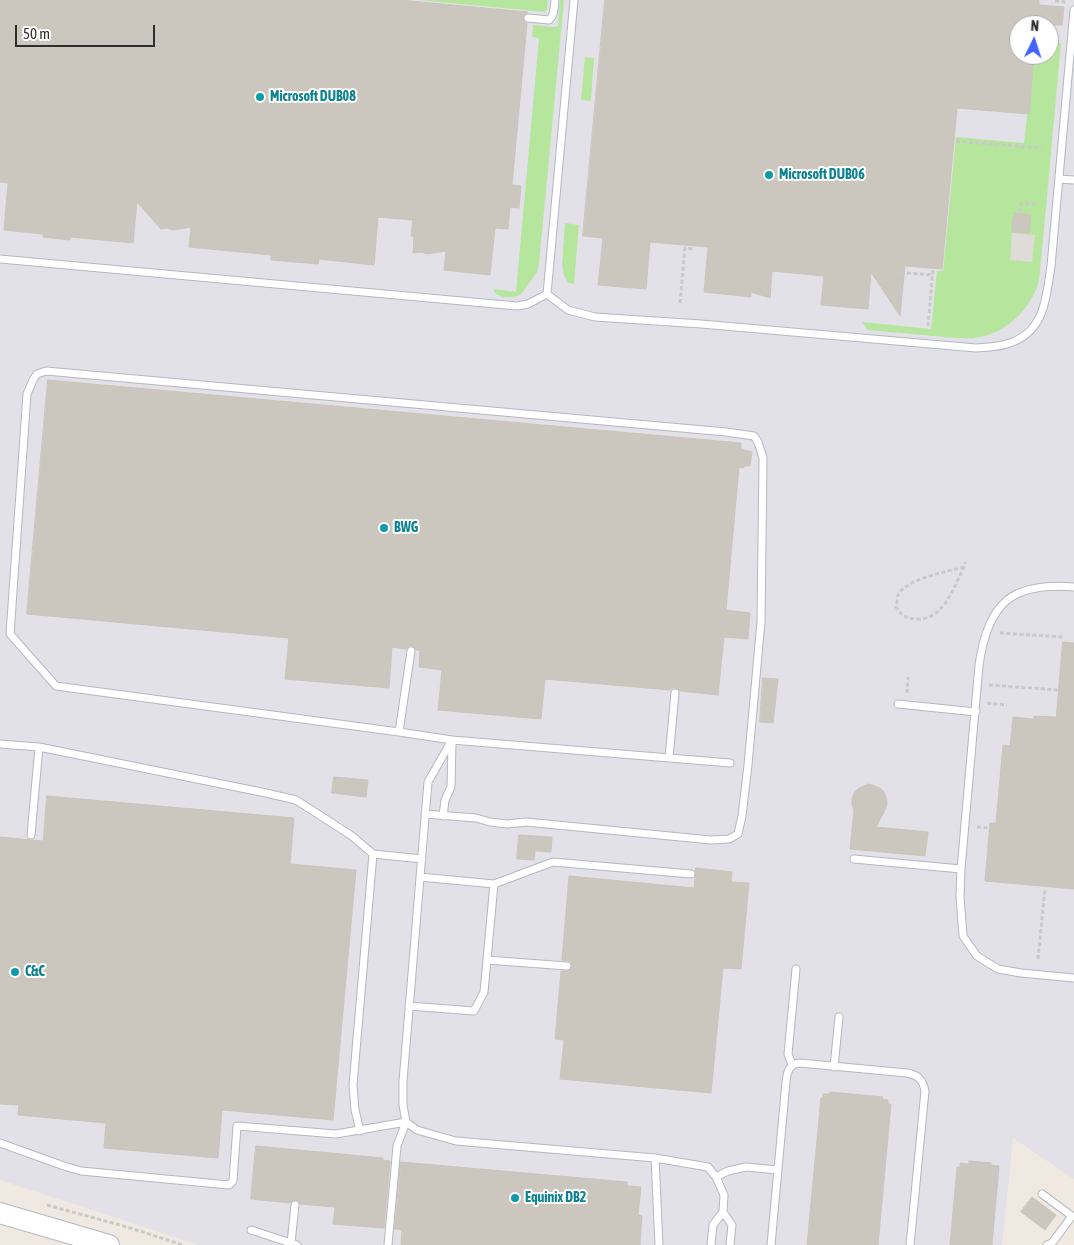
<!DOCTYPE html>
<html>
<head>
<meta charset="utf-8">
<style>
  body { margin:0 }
  #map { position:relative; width:1074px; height:1245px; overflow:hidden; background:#efe9e1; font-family:"Asap Condensed",sans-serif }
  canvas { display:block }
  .north { position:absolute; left:1009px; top:15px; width:50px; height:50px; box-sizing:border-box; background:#fff; border:1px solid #ababab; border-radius:50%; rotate:4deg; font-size:14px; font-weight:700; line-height:20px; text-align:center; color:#2e2e2e }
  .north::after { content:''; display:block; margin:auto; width:18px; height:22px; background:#4264fb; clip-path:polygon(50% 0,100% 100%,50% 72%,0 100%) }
  .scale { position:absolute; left:15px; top:25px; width:140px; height:22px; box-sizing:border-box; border:2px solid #2e2e2e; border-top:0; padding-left:6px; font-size:15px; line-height:18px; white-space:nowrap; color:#2e2e2e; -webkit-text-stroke:4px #fff; paint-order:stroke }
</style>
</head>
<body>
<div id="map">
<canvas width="1074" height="1245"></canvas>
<div class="north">N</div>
<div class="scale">50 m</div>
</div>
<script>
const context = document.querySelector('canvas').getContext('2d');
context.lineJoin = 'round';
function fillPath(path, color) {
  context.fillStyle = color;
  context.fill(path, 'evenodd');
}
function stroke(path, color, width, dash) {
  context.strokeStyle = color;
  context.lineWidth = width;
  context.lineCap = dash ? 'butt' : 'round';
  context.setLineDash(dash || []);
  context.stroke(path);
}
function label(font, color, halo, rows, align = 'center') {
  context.font = font + ' "Asap Condensed",sans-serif';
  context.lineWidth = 4;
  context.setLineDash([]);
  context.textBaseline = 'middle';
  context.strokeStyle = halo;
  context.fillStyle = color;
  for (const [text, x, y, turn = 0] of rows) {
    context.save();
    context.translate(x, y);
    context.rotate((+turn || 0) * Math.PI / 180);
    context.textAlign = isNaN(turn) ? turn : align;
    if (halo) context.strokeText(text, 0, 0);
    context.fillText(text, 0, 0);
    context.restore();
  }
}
fillPath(new Path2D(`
  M 0,0 L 1074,0 L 1074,1179 L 1013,1138 L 1002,1245 L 199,1245 L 0,1180 ZM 1019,25 L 1049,25 L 1049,55 L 1019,55 Z`), '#e3e1e8');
fillPath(new Path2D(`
  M 418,0 L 548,0 L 547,9 L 545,12 Z
  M 560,0 L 564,0 L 539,264 L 537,272 L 522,293 L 518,296 L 511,297 L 502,297 L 495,293 L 494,289 L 516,292 L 539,38 L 532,37 L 533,25 L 554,27 L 558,26 Z
  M 1049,42 L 1061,43 L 1045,219 L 1039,281 C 1031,308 1008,332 980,337 C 965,340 949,337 934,336 C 912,334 890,332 868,330 L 862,322 L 931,329 L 937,271 L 943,271 L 956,137 L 1024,143 L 1034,55 L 1049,55 Z
  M 585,57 L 594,58 L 591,101 L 581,100 Z
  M 565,223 L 579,225 L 574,284 L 568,283 L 564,275 L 562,265 Z`), '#b6e59e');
fillPath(new Path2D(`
  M 1012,233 L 1035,235 L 1032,262 L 1010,260 Z`), '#dfdcd8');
const building = new Path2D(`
  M 0,0 L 400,0 L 528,12 L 524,15 L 523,18 L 525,22 L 527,23 L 512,185 L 521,186 L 519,208 L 510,207 L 508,229 L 495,228 L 490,275 L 444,270 L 446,251 L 427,254 L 422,252 L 413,253 L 414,236 L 411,236 L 413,220 L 378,217 L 374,265 L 319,259 L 318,264 L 271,260 L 271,255 L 189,247 L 191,227 L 173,230 L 167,228 L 161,229 L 137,202 L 133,243 L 70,237 L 70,240 L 43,237 L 43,234 L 4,230 L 8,183 L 0,182 Z
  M 605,0 L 1039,0 L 1039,5 L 1064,7 L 1062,25 L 1019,25 L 1019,55 L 1034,55 L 1029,114 L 957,108 L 942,269 L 905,266 L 900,316 L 871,272 L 868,309 L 821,305 L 824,276 L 772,271 L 770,298 L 751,292 L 751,297 L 704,292 L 708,247 L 650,242 L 646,289 L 598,285 L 603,238 L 583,236 Z
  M 1014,213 L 1031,215 L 1029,233 L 1012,232 Z
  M 48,380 L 741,443 L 741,449 L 752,452 L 750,466 L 744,466 L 744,468 L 739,467 L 726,610 L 750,613 L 748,639 L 724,637 L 718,695 L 680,691 L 676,688 L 672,688 L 670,690 L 545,679 L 541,719 L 438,710 L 442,670 L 419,667 L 420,650 L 416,650 L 412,646 L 409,646 L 406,649 L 392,647 L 389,688 L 285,679 L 289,638 L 27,614 Z
  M 1063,642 L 1074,643 L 1074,889 L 985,881 L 990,823 L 996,823 L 1003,745 L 1010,746 L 1013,717 L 1034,719 L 1034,716 L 1056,717 Z
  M 763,678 L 778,679 L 773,723 L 760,722 Z
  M 334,777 L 368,780 L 366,797 L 332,793 Z
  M 869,784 L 880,788 L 884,792 L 886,797 L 887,803 L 886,808 L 876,827 L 928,832 L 925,856 L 850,849 L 854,810 L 852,805 L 852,799 L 854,793 L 858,789 Z
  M 47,796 L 294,818 L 290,864 L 356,870 L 333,1120 L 222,1110 L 218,1158 L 104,1148 L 106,1123 L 18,1115 L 19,1105 L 0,1104 L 0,837 L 43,841 Z
  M 519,835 L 552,837 L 551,852 L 535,851 L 534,860 L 517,859 Z
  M 696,868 L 732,872 L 731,882 L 749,883 L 741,969 L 723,968 L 711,1093 L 560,1079 L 564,1040 L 555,1039 L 561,971 L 569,971 L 572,967 L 572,964 L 570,961 L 562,960 L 569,876 L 694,888 Z
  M 830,1092 L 883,1097 L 882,1099 L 888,1100 L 888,1104 L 891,1104 L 878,1245 L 807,1245 L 821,1098 L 823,1098 L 823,1094 L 830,1094 Z
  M 256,1146 L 383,1158 L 383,1160 L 390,1161 L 384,1228 L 333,1224 L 335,1207 L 300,1204 L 298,1201 L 295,1200 L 290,1203 L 251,1199 Z
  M 969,1161 L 991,1163 L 991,1165 L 999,1166 L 992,1245 L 950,1245 L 957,1167 L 960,1167 L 960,1163 L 969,1164 Z
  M 401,1162 L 627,1182 L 627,1186 L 641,1187 L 638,1215 L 642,1216 L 640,1245 L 401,1245 L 402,1230 L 395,1229 Z
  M 1032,1197 L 1056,1215 L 1045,1230 L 1021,1212 Z`);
fillPath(building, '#cbc7bf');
stroke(building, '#cbc5ba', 1);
const lane = new Path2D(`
  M 574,0 L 547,294 L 568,310 L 595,317 L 701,324 L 976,348 C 987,347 1000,347 1010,343 C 1045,331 1046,298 1051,266 L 1074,10
  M 528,18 L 549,20 C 555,15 554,7 555,0
  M 1059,179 L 1074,180
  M 0,259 L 517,306 L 528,304 L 547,294
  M 1074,587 C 1011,582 988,603 979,665 L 961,869 L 960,896 L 963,936 L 977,956 L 998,969 L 1021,973 L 1074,978
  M 898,704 L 976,712
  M 399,732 L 411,651
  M 452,740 L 428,782 L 403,1081 L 403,1105 L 406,1122 L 417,1130 L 456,1141 L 655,1158 L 708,1167 L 716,1177 L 724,1195 L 723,1212 L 713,1225 L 711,1245
  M 0,744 L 39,747 L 266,793 L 296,800 L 352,836 L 373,854 L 353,1085 L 355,1110 L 360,1131
  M 669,758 L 675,693
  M 425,814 L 476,818 L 490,822 L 507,824 L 526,822 L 711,840 L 729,839 L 738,834 L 742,816 L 748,765 L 761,622 L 763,458 L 758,442 L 754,436 L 726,432 L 46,371 L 37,374 L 33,380 L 27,394 L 10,634 L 56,686 L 399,732 L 452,740 L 730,763
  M 443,816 L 445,800 L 451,787 L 452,743
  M 31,835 L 39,747
  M 373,854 L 422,859
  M 854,859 L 961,869
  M 494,884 L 553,862 L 691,874
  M 487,960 L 567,966
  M 409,1006 L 474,1011 L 484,992 L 494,884 L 420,877
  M 792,1065 L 788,1054 L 796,969
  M 834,1067 L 839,1017
  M 0,1143 L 64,1166 L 81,1171 L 229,1185 L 233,1181 L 237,1126 L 336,1134 L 406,1122
  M 655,1158 L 659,1245
  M 716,1177 L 728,1171 L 746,1167 L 778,1170
  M 1042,1194 L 1072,1216 L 1052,1243 L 1047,1245
  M 723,1212 L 732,1225 L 730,1245
  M 251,1230 L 297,1245
  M 291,1243 L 295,1205
  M 388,1245 L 397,1146 L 406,1122
  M 771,1245 L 786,1082 C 787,1072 789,1064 800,1063 L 907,1073 C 918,1075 923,1080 925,1091 L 910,1245`);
const secondary = new Path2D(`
  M 0,1213 L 109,1245`);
stroke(lane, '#b4b7c1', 9);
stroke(secondary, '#b4b7c1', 22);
stroke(new Path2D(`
  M 1055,1 L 1066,2
  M 956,141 L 1041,148
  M 1020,212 L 1021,203 L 1036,204
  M 894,272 L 933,275
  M 680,303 L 685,248 L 693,249 L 693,247
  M 928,326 L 933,269
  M 964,567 C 947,572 907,578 898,595 C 897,598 897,604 896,607 C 903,617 907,619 919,619 C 945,618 954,586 964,567 L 965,562
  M 1000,633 L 1062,637
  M 989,685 L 1058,690
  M 907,693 L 908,677
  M 987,703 L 1007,705
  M 977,827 L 989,828
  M 1038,959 L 1045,888
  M 47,1205 L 127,1227 L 183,1245`), '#c9c9c9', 3, [4, 2.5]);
stroke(lane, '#fff', 7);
stroke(secondary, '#fff', 20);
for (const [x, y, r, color] of [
  [260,97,5,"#0f9aa8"],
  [769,175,5,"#0f9aa8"],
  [384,528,5,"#0f9aa8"],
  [15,972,5,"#0f9aa8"],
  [515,1198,5,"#0f9aa8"]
]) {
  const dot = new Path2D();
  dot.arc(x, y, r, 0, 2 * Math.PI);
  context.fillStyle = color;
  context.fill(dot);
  stroke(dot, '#fff', 2);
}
label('bold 14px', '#0d838f', '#fff', [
  ["Microsoft DUB08",270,97],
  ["Microsoft DUB06",779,175],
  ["BWG",394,528],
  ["C&C",25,972],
  ["Equinix DB2",525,1198]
], 'left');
</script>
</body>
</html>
